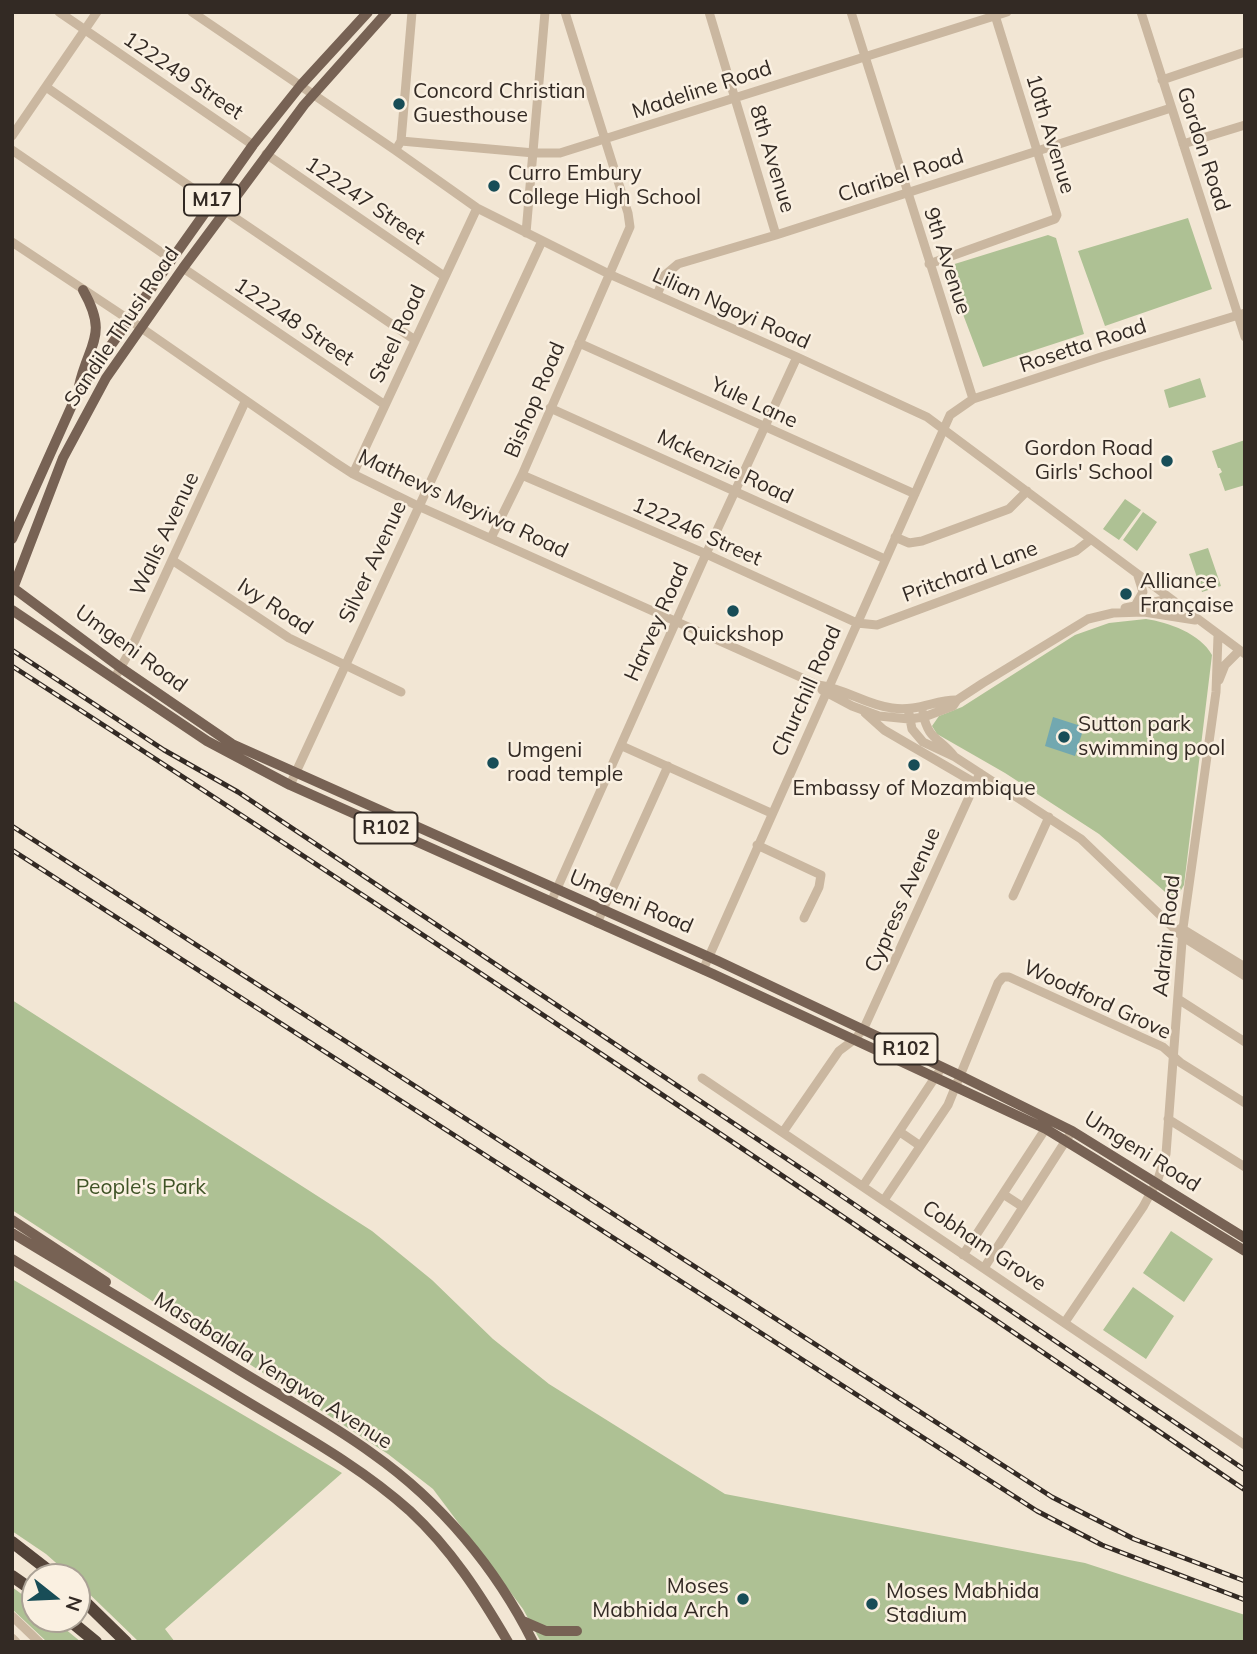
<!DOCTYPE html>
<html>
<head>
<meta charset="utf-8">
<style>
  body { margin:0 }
  #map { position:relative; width:1257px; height:1654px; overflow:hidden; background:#f2e6d4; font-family:Mulish,sans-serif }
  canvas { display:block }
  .frame { position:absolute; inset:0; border:14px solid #332a24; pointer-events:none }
  .north { position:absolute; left:21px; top:1563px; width:70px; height:70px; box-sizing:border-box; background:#faf0e1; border:2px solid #aaa195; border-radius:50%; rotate:108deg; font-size:19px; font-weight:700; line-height:28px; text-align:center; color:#332a24 }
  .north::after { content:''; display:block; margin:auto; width:24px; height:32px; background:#184d57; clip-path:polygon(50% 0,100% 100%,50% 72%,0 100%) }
</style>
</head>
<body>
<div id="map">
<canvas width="1257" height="1654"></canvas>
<div class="frame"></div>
<div class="north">N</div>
</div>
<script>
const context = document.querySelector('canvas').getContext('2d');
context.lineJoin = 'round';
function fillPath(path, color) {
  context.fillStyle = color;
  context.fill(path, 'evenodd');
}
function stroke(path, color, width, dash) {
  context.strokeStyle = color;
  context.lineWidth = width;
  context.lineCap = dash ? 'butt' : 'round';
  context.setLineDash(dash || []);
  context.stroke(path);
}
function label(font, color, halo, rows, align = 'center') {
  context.font = font + ' Mulish,sans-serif';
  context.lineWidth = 5;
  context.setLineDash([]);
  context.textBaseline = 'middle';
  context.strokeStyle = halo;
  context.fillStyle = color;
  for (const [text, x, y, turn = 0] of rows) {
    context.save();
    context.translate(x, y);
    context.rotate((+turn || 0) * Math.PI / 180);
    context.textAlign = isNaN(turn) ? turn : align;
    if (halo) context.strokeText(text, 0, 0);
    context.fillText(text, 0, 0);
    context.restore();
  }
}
fillPath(new Path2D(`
  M 1188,218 L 1212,289 L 1105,326 L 1078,251 Z
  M 1048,235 L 1056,238 L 1084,334 L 983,367 L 945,267 Z
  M 1200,378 L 1206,397 L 1169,408 L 1164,390 Z
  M 1245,440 L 1245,485 L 1225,491 L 1219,474 L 1222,472 L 1220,468 L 1218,468 L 1212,451 Z
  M 1125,499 L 1141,510 L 1119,540 L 1103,529 Z
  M 1143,512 L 1157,522 L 1137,551 L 1123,540 Z
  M 1208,548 L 1221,586 L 1202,592 L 1189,554 Z
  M 1146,619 C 1168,622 1201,634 1212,655 L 1184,885 L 1177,897 L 1172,898 L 1099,834 L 1005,773 L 937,734 L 932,726 L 939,716 L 962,707 L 1075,635 L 1109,623 Z
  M 12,1000 L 372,1231 L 432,1280 L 493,1339 L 549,1384 L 725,1494 L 1085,1563 L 1245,1615 L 1245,1642 L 541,1642 L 523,1609 L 433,1489 L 388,1454 L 12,1210 Z
  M 1171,1231 L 1213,1259 L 1184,1302 L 1143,1273 Z
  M 12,1279 L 342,1473 L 165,1629 L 175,1642 L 139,1642 L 77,1582 L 77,1577 L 72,1577 L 46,1554 L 12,1531 Z
  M 1133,1287 L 1174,1316 L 1146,1359 L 1103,1330 Z
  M 12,1587 L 35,1604 L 35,1619 L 53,1619 L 81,1642 L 47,1642 L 12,1609 Z`), '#aec194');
fillPath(new Path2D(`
  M 1053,717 L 1084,727 L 1075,756 L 1045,746 Z`), '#72a8b0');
stroke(new Path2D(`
  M 59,12 L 253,145
  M 192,12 L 395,150 L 477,208 L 609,274 L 797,357 L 927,417 L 1245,654
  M 709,12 L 776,235
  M 851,12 L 973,399
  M 1141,12 L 1245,337
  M 1162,80 L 1245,52
  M 46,87 L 211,201
  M 12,136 L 97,12
  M 401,141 L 534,153 L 560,153 L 1007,12
  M 1183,144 L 1245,125
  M 398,146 L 401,141 L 412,12
  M 12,150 L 171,259
  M 266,154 L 444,276
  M 225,211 L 415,340
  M 526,233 L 545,12
  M 12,242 L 140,327 L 333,461 L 353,474 L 418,506 L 818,685 C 844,688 866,705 892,708 C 918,712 937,699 957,700
  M 929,264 L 1055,219 L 1057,215 L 994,12
  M 183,268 L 385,405
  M 657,295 L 665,275 L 678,264 L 776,235 L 1171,108
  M 579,343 L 915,494
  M 550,408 L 885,559
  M 353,474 L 477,208
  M 522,475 L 706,554 L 857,623 L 877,625 L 1076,551 L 1090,540
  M 895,537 L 909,543 L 922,541 L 1009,509 L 1027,491
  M 491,538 L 522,475 L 630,227 L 628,213 L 565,12
  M 172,560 L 289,638 L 401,692
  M 1135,606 L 1143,592 L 1138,576
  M 1125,608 L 1169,599
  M 114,679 L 130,651 L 245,402
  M 1219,680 L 1225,665 L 1239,651
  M 822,690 L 852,706 L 879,716 L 909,719 L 924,717 L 953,706 L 957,700 L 983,683 L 1088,619 L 1113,613 L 1144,612 L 1195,620
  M 908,709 L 912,729 L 923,742 L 955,757 L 1081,839 L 1183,937 L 1245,976
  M 865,713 L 884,730 L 975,783
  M 923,713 C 928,740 939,737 954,756
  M 622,746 L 771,813
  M 290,785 L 542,241
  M 757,845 L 821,875 L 819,887 L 804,918
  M 1013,896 L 1049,817
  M 551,902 L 706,554 L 797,357
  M 597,923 L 668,766
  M 1181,928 L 1245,967
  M 703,970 L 950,415 L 973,399 L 1101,357 L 1245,313
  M 1178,999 L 1245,1042
  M 702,1078 L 1245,1445
  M 1168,1119 L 1245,1167
  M 783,1132 L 839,1051 L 855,1039 L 864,1028 L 980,773
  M 900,1132 L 919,1145
  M 863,1186 L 942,1067
  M 1003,1194 L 1023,1207
  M 884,1200 L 948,1105 L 998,983 L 1003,977 L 1009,977 L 1163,1047 L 1181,1063 L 1245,1103
  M 963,1255 L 1048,1125
  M 984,1268 L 1072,1131
  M 1065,1322 L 1143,1207 L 1158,1179 L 1166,1154 L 1183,928 L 1216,692 L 1218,636
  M 12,1616 L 39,1642
  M 12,1638 L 16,1642`), '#cab7a0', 9);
stroke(new Path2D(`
  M 79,386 C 89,342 109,336 83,290
  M 12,539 L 73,403 L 92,372 L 253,145 L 301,85 L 368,12
  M 12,587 L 121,668 L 232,744 L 718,961 L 959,1075 L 1072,1131 L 1245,1238
  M 12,591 L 63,458 L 106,378 L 183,268 L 304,105 L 387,12
  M 12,610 L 207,741 L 290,785 L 713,974 L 1046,1129 L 1245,1251
  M 12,1220 L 106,1282
  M 12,1233 C 86,1278 161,1322 234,1367 C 281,1396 329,1422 373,1454 C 441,1502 496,1568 533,1642
  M 12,1259 C 87,1305 163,1351 238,1396 C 297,1432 359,1465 410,1511 C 451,1549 480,1594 508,1642
  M 523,1621 L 546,1631 L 577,1631`), '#776254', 10);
stroke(new Path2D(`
  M 12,1542 L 57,1577
  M 12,1576 L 35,1592
  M 77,1594 L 126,1642
  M 68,1619 L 96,1642`), '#55453a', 12);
const rail = new Path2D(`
  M 12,650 L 164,750 L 238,792 L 808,1173 L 1245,1470
  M 12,666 C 428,934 836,1211 1245,1490
  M 12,826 L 1052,1497 L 1134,1539 L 1245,1581
  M 12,850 L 1037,1511 L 1102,1545 L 1245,1600`);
stroke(rail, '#332a24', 5);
stroke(rail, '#faf0e1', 2.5, [8]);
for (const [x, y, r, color] of [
  [399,104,7,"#184d57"],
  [494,186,7,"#184d57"],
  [1167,461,7,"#184d57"],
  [1126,594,7,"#184d57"],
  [733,611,7,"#184d57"],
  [1064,737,7,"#184d57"],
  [493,763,7,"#184d57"],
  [914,765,7,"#184d57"],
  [743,1599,7,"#184d57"],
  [872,1604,7,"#184d57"]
]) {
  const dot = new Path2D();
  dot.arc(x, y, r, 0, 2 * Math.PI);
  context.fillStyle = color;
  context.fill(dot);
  stroke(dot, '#faf0e1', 2.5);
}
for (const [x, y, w] of [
  [212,200,56],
  [386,828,63],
  [906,1049,63]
]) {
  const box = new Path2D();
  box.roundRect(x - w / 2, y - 15.5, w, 31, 5);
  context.fillStyle = '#faf0e1';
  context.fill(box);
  stroke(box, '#332a24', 2);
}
label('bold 19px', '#332a24', null, [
  ["M17",212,200],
  ["R102",386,828],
  ["R102",906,1049]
]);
label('21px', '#332a24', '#faf0e1', [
  ["122249 Street",183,76,34],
  ["Madeline Road",702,90,-18],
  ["10th Avenue",1050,134,73],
  ["Gordon Road",1203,149,72],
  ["8th Avenue",772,159,73],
  ["Claribel Road",901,176,-18],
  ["122247 Street",365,201,34],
  ["9th Avenue",947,261,72],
  ["Lilian Ngoyi Road",731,309,24],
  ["122248 Street",294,322,34],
  ["Sandile Thusi Road",122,327,-56],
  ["Steel Road",398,334,-65],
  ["Rosetta Road",1083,346,-18],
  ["Bishop Road",535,400,-67],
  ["Yule Lane",754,403,25],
  ["Mckenzie Road",725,467,25],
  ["Mathews Meyiwa Road",463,504,25],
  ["122246 Street",697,532,24],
  ["Walls Avenue",165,534,-65],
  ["Silver Avenue",373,562,-65],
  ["Pritchard Lane",970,572,-20],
  ["Ivy Road",275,607,33],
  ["Harvey Road",657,622,-66],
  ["Umgeni Road",131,649,36],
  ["Churchill Road",807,691,-66],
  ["Cypress Avenue",903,900,-66],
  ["Umgeni Road",631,902,23],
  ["Adrain Road",1167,936,-84],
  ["Woodford Grove",1097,1000,25],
  ["Umgeni Road",1142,1152,32],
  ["Cobham Grove",984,1246,34],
  ["Masabalala Yengwa Avenue",273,1371,32]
]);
label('21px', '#332a24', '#faf0e1', [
  ["Concord Christian",413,92],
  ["Guesthouse",413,116],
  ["Curro Embury",508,174],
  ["College High School",508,198],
  ["Gordon Road",1153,449,"right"],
  ["Girls' School",1153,473,"right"],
  ["Alliance",1140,582],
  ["Française",1140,606],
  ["Quickshop",733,635,"center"],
  ["Sutton park",1078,725],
  ["swimming pool",1078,749],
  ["Umgeni",507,751],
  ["road temple",507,775],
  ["Embassy of Mozambique",914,789,"center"],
  ["Moses",729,1587,"right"],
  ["Mabhida Arch",729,1611,"right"],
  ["Moses Mabhida",886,1592],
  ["Stadium",886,1616]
], 'left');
label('21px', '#3f5326', '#faf0e1', [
  ["People's Park",141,1188]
]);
</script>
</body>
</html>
